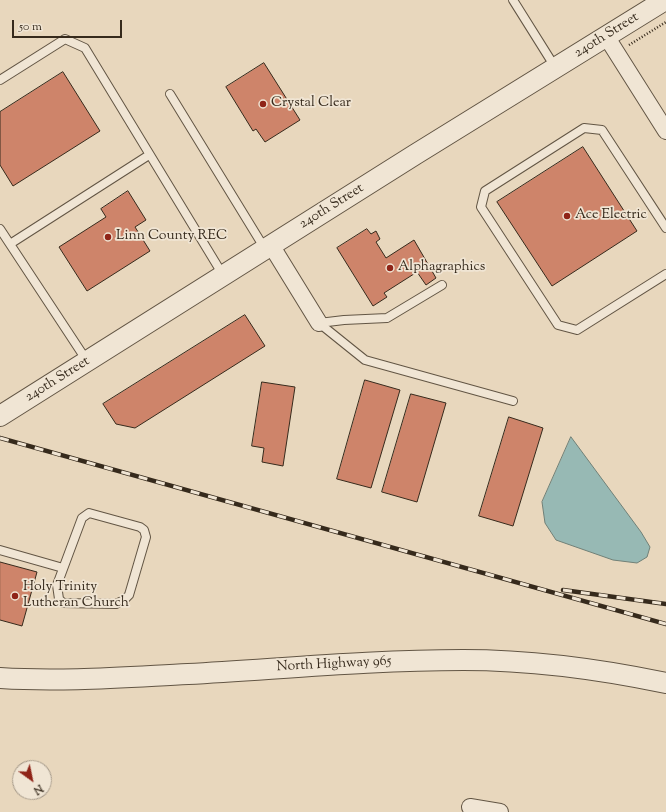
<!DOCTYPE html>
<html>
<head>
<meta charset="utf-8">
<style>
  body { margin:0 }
  #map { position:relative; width:666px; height:812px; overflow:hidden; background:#e8d7bd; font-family:"Sorts Mill Goudy",serif }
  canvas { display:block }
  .north { position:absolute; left:12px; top:760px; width:40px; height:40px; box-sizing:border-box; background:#f0e5d4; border:1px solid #a69a8a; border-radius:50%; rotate:147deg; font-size:11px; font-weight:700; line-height:16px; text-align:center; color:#362a1c }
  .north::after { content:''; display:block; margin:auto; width:14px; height:18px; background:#8f2418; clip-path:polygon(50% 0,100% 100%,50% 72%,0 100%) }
  .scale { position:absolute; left:12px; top:20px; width:110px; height:18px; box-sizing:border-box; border:2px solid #362a1c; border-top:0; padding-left:5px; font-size:12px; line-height:14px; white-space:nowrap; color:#362a1c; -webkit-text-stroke:3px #f0e5d4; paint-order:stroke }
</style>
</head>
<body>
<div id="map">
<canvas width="666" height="812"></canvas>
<div class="north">N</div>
<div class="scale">50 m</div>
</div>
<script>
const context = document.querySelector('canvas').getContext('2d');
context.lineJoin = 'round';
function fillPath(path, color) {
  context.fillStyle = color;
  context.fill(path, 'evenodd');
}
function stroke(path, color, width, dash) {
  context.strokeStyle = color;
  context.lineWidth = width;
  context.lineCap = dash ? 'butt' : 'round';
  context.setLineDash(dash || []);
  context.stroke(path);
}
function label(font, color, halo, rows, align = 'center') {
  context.font = font + ' "Sorts Mill Goudy",serif';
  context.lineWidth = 3.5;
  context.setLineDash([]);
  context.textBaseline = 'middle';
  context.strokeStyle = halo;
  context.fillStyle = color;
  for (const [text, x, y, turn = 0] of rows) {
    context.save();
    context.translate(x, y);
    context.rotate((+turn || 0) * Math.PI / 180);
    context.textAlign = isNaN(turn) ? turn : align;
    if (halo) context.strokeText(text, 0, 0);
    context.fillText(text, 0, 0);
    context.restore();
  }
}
const water = new Path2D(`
  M 571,437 L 641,532 L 650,547 L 647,557 L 637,563 L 613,560 L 556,540 L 545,523 L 542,502 Z`);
fillPath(water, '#97b9b4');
stroke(water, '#708077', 1);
const building = new Path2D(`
  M 264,63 L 300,120 L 265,142 L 256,129 L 253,131 L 226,87 Z
  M 63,72 L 100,131 L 13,186 L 0,165 L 0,112 Z
  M 583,147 L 637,231 L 552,286 L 497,202 Z
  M 128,191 L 146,220 L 135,227 L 150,251 L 87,291 L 59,247 L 106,217 L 101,209 Z
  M 367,229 L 371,234 L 376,231 L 380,239 L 376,242 L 386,258 L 414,240 L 436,278 L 426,285 L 417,272 L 384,293 L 387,297 L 373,306 L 337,248 Z
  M 245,315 L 265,346 L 135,428 L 116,424 L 103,404 Z
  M 365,380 L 400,390 L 371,488 L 337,479 Z
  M 262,382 L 295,387 L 283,466 L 262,462 L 264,448 L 252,446 Z
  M 411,394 L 446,403 L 417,502 L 382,492 Z
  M 509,417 L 543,428 L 513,526 L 479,516 Z
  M 0,562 L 37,572 L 22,626 L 0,620 Z`);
fillPath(building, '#ce846a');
stroke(building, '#362a1c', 1);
const service = new Path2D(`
  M 513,0 L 555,67
  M 0,80 L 65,39 L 85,48 L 223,275
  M 170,94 L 265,249
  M 666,228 L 602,130 L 584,128 L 485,191 L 481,207 L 558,325 L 577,330 L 666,274
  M 0,229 L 87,361
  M 10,244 L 149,155
  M 319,323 L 365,360 L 513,401
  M 319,323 L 344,320 L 387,318 L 442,285
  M 89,513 L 140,527 L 144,530 L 146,537 L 129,595 L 124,600 L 116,604 L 63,603 L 59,599 L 57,585 L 82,518 Z
  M 0,550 L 63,568`);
const minor = new Path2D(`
  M 606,36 L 666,131
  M 271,245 L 319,323
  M 470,807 L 500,812`);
const tertiary = new Path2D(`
  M 0,416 L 416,154 L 665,0
  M 0,678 C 62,682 126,677 188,674 C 279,669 371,660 463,660 C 531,660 599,669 666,683`);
stroke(service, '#625544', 10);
stroke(minor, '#625544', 18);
stroke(tertiary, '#625544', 22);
stroke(new Path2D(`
  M 629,45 L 666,22`), '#362a1c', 2.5, [1, 2]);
stroke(service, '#f0e5d4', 8);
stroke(minor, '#f0e5d4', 16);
stroke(tertiary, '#f0e5d4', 20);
const rail = new Path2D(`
  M 0,438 L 666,624
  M 563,590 L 666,604`);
stroke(rail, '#362a1c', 4.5);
stroke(rail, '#f0e5d4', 3, [9]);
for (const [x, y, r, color] of [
  [263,104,4,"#8f2418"],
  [567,216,4,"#8f2418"],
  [108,237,4,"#8f2418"],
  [390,268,4,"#8f2418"],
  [15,596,4,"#8f2418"]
]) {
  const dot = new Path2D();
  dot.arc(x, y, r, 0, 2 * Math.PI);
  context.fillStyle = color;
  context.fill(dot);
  stroke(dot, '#f0e5d4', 1.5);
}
label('14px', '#362a1c', '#f0e5d4', [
  ["240th Street",607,36,-32],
  ["240th Street",332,207,-32],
  ["240th Street",58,380,-32],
  ["North Highway 965",334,665,-3]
]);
label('14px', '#362a1c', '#f0e5d4', [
  ["Crystal Clear",271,104],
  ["Ace Electric",575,216],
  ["Linn County REC",116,237],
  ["Alphagraphics",398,268],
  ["Holy Trinity",23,588],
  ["Lutheran Church",23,604]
], 'left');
</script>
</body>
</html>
